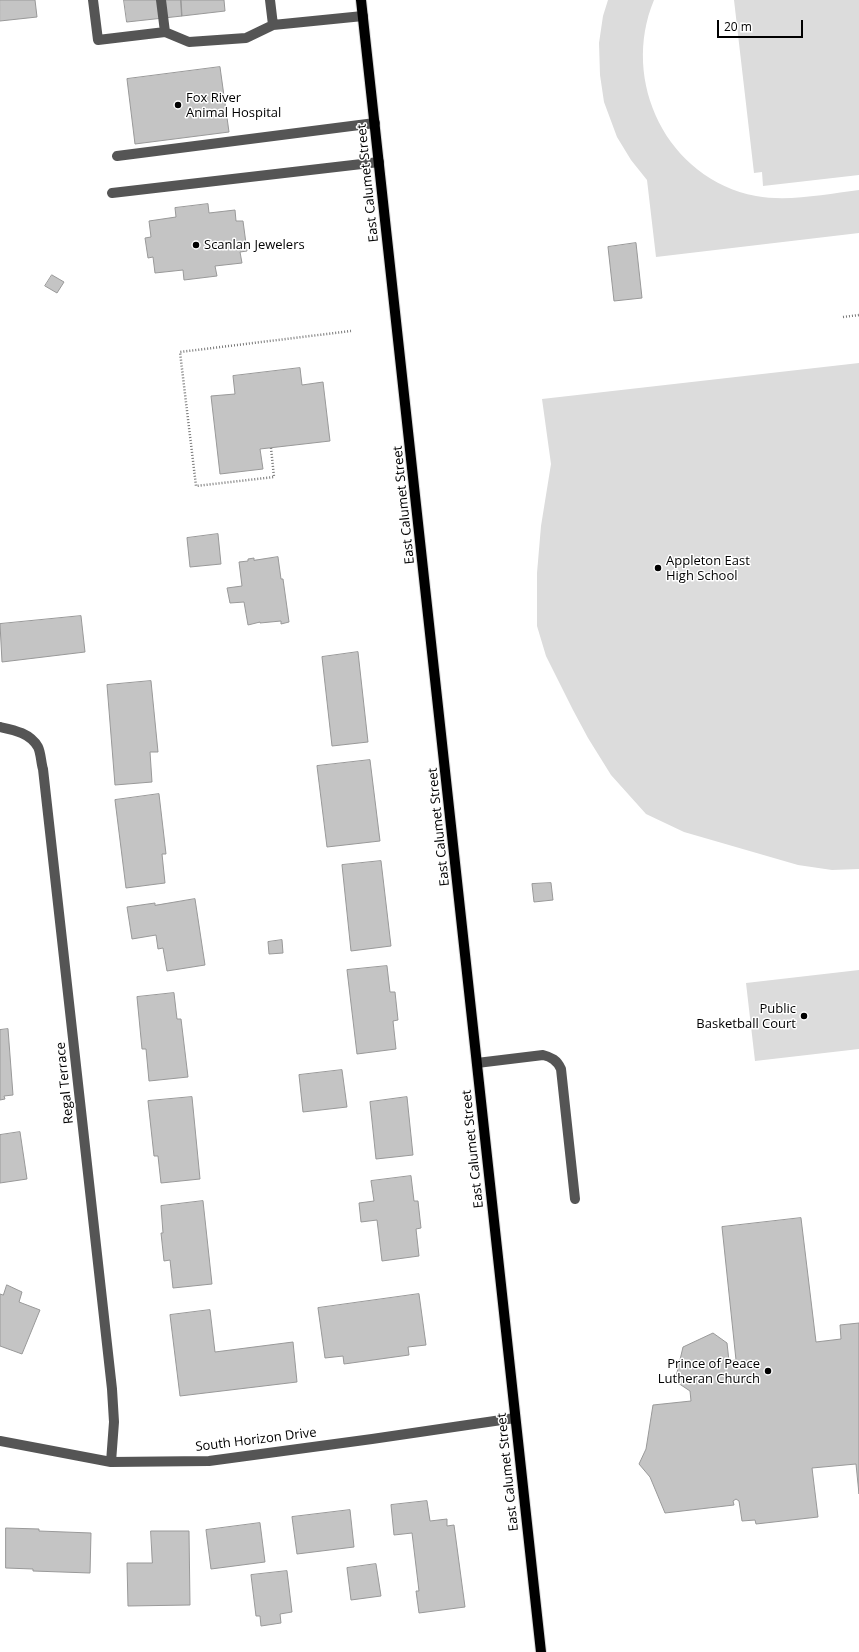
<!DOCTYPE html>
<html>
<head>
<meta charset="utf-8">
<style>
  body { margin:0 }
  #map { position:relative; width:859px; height:1652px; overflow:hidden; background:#fff; font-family:"Open Sans",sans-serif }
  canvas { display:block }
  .scale { position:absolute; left:717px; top:20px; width:86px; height:18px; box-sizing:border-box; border:2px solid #000; border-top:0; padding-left:5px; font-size:12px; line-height:14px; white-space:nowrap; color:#000; -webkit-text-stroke:3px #fff; paint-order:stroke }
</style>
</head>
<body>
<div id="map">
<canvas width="859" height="1652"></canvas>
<div class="scale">20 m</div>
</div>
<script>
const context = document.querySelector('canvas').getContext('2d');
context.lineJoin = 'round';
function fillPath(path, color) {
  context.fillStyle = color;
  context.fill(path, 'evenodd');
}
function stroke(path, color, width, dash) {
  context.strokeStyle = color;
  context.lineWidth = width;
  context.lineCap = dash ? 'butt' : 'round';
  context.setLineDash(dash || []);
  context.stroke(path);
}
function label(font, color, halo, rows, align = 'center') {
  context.font = font + ' "Open Sans",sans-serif';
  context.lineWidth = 3;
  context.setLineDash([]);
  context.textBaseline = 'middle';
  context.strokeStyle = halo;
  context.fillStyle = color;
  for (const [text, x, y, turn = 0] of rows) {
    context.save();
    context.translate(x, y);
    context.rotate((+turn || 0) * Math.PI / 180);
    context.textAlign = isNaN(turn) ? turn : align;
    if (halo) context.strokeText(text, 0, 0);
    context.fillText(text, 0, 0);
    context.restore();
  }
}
fillPath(new Path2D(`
  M 608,0 L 654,0 C 620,81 667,179 756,196 C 789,202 826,194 859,190 L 859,233 L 656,257 L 647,180 L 631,160 L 617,137 L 604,102 L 600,75 L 599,43 L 603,16 Z
  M 734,0 L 859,0 L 859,175 L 763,186 L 762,172 L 754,173 Z
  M 859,363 L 859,869 L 832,870 L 798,865 L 684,832 L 646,814 L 611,775 L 588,738 L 573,710 L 546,656 L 537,626 L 537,573 L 541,526 L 551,464 L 542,399 Z
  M 859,970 L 859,1049 L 755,1061 L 746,983 Z`), '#dcdcdc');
const building = new Path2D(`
  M 0,0 L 35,0 L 37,17 L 0,21 Z
  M 124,0 L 181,0 L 182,16 L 127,22 Z
  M 181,0 L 224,0 L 225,11 L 182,16 Z
  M 220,67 L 229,132 L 135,144 L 127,79 Z
  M 208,204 L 209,213 L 235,210 L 236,221 L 243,221 L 247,251 L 240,252 L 242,263 L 215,266 L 217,276 L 184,280 L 183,270 L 155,273 L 153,257 L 148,258 L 145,238 L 151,237 L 149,221 L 176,217 L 175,208 Z
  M 636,243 L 642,298 L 614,301 L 608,247 Z
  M 52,275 L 64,282 L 57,293 L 45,286 Z
  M 300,368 L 302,385 L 323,382 L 330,441 L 260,449 L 263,469 L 220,474 L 211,396 L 235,394 L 233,376 Z
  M 218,534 L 221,564 L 190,567 L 187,538 Z
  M 278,557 L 281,579 L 283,579 L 289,622 L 281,624 L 281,621 L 260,623 L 260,622 L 248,625 L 244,602 L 230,603 L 227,588 L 242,586 L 239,562 L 248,561 L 248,559 L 254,558 L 254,560 Z
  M 81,616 L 85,652 L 2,662 L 0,624 Z
  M 358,652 L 368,742 L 332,746 L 322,657 Z
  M 151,681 L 158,752 L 150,752 L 152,782 L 115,785 L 107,685 Z
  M 370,760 L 380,841 L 327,847 L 317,766 Z
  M 159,794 L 166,854 L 162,854 L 165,883 L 126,888 L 115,800 Z
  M 381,861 L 391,946 L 351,951 L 342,865 Z
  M 551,883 L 553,900 L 534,902 L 532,884 Z
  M 195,899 L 205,965 L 167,971 L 163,948 L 158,949 L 156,935 L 132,939 L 127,907 L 155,903 L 155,905 Z
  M 282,940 L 283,953 L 269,954 L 268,942 Z
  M 387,966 L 390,992 L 395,992 L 398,1020 L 393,1021 L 396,1049 L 357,1054 L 347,970 Z
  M 174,993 L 177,1019 L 181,1019 L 188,1077 L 149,1081 L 146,1049 L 142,1049 L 137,997 Z
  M 8,1029 L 13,1095 L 4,1096 L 5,1099 L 0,1100 L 0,1030 Z
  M 342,1070 L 347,1107 L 303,1112 L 299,1075 Z
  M 192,1097 L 200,1179 L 161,1183 L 158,1156 L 154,1156 L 148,1101 Z
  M 407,1097 L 413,1155 L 376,1159 L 370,1102 Z
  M 20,1132 L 27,1179 L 0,1183 L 0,1135 Z
  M 411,1176 L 414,1201 L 418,1201 L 421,1228 L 416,1229 L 419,1256 L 382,1261 L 377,1220 L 361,1222 L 359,1203 L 374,1201 L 371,1181 Z
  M 203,1201 L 212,1284 L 173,1288 L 170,1260 L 164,1261 L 161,1233 L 163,1233 L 161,1206 Z
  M 801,1218 L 816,1342 L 841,1339 L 840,1325 L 859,1323 L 859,1494 L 856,1464 L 812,1468 L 818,1517 L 756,1524 L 755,1520 L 742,1521 L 739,1501 L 736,1499 L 733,1501 L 734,1505 L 665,1513 L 650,1477 L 639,1464 L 646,1449 L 653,1405 L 691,1401 L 690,1391 L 675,1381 L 683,1347 L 713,1333 L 727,1343 L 729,1361 L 736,1360 L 722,1227 Z
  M 7,1285 L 22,1292 L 19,1302 L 40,1310 L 22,1354 L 0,1346 L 0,1294 L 3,1295 Z
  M 419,1294 L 426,1345 L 408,1347 L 409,1355 L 344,1364 L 343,1356 L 325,1358 L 318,1308 Z
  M 210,1310 L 215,1352 L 293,1342 L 297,1382 L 180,1396 L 170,1315 Z
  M 427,1501 L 430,1521 L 447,1519 L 447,1526 L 454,1525 L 465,1607 L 419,1613 L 416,1591 L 419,1591 L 412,1533 L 394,1535 L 391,1505 Z
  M 350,1510 L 354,1547 L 297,1554 L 292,1517 Z
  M 260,1523 L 265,1562 L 211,1569 L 206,1530 Z
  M 6,1528 L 39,1529 L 39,1531 L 91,1533 L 90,1573 L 33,1571 L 33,1569 L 6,1568 Z
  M 151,1531 L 189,1531 L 190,1605 L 128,1606 L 127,1563 L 152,1563 Z
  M 376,1564 L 381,1596 L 351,1600 L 347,1568 Z
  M 287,1571 L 292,1612 L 280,1614 L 281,1623 L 261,1626 L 260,1616 L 256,1616 L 251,1575 Z`);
fillPath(building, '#c4c4c4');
stroke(building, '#999', 1);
const major = new Path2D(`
  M 361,0 L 541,1652`);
stroke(major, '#dbdbdb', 12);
stroke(new Path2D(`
  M 843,317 L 859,315
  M 271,448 L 274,477 L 196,486 L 180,352 L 351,331`), '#777', 2.5, [1, 2]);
stroke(new Path2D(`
  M 93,0 L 98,40 L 165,32
  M 161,0 L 165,32 L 189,42 L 246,38 L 273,25
  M 270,0 L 273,25 L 363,16
  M 117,156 L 375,123
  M 112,193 L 379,162
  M 0,727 C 14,730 30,733 38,747 C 41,753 41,763 43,769 L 112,1389 L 114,1422 L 111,1462
  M 477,1063 L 543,1055 C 551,1057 557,1060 561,1069 L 575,1199
  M 0,1441 L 111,1462 L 209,1461 L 372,1439 L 515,1418`), '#555', 10);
stroke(major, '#000', 10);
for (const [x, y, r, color] of [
  [178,105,4,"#000"],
  [196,245,4,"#000"],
  [658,568,4,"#000"],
  [804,1016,4,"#000"],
  [768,1371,4,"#000"]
]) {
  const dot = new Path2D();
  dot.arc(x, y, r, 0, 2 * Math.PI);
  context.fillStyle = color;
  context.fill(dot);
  stroke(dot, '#fff', 1.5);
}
label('13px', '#000', '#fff', [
  ["Fox River",186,98],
  ["Animal Hospital",186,113],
  ["Scanlan Jewelers",204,245],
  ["Appleton East",666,561],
  ["High School",666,576],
  ["Public",796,1009,"right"],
  ["Basketball Court",796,1024,"right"],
  ["Prince of Peace",760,1364,"right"],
  ["Lutheran Church",760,1379,"right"]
], 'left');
label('13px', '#000', '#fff', [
  ["East Calumet Street",368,183,-96],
  ["East Calumet Street",404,505,-96],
  ["East Calumet Street",439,827,-96],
  ["Regal Terrace",65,1083,-96],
  ["East Calumet Street",473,1149,-96],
  ["South Horizon Drive",256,1440,-7],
  ["East Calumet Street",508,1472,-96]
]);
</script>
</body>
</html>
